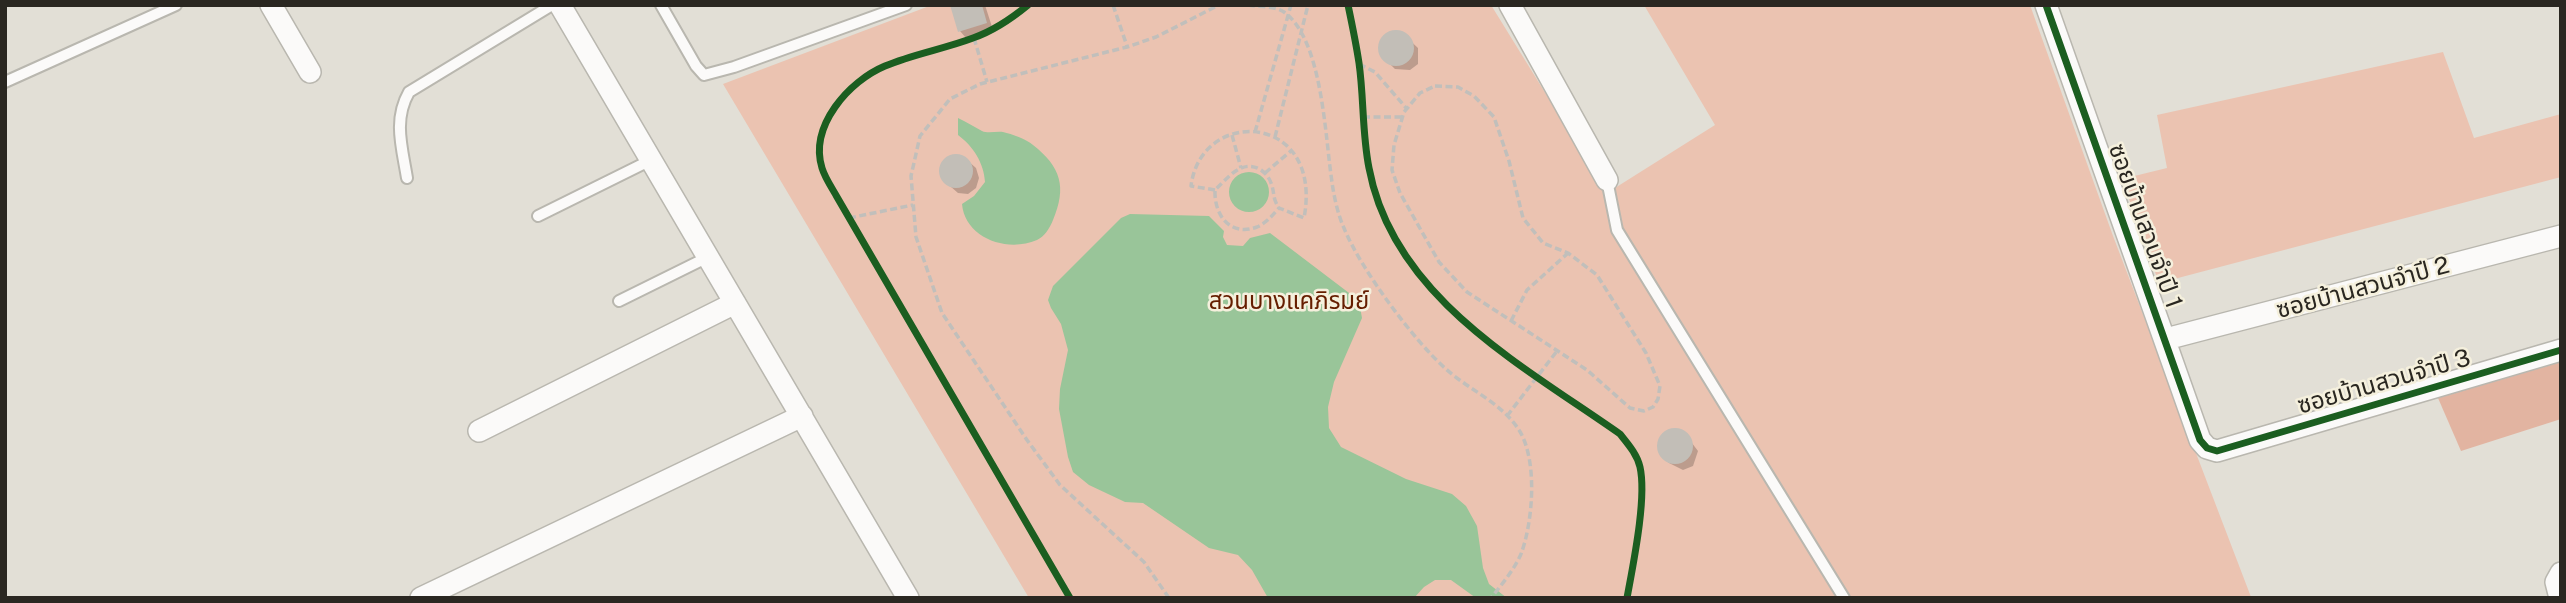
<!DOCTYPE html>
<html>
<head>
<meta charset="utf-8">
<style>
  body { margin:0 }
  #map { position:relative; width:2566px; height:603px; overflow:hidden; background:#e2dfd6; font-family:"Public Sans",sans-serif }
  canvas { display:block }
  .frame { position:absolute; inset:0; border:7px solid #2a2721; pointer-events:none }
</style>
</head>
<body>
<div id="map">
<canvas width="2566" height="603"></canvas>
<div class="frame"></div>
</div>
<script>
const context = document.querySelector('canvas').getContext('2d');
context.lineJoin = 'round';
function fillPath(path, color) {
  context.fillStyle = color;
  context.fill(path, 'evenodd');
}
function stroke(path, color, width, dash) {
  context.strokeStyle = color;
  context.lineWidth = width;
  context.lineCap = dash ? 'butt' : 'round';
  context.setLineDash(dash || []);
  context.stroke(path);
}
function label(font, color, halo, rows, align = 'center') {
  context.font = font + ' "Public Sans","Noto Sans Thai",sans-serif';
  context.lineWidth = 5;
  context.setLineDash([]);
  context.textBaseline = 'middle';
  context.strokeStyle = halo;
  context.fillStyle = color;
  for (const [text, x, y, turn = 0] of rows) {
    context.save();
    context.translate(x, y);
    context.rotate((+turn || 0) * Math.PI / 180);
    context.textAlign = isNaN(turn) ? turn : align;
    if (halo) context.strokeText(text, 0, 0);
    context.fillText(text, 0, 0);
    context.restore();
  }
}
fillPath(new Path2D(`
  M 932,5 L 1491,5 L 1607,193 L 1715,125 L 1644,5 L 2030,5 L 2113,236 L 2251,597 L 1029,598 L 723,84 Z
  M 2443,52 L 2474,138 L 2561,114 L 2561,177 L 2159,283 L 2122,179 L 2167,168 L 2157,115 Z`), '#ebc3b1');
fillPath(new Path2D(`
  M 2561,362 L 2561,419 L 2461,451 L 2438,398 Z`), '#e2b4a1');
fillPath(new Path2D(`
  M 958,118 C 967,122 974,127 982,131 C 988,134 996,131 1003,132 C 1012,134 1026,139 1033,145 C 1061,167 1067,187 1053,220 C 1050,228 1044,237 1037,240 C 1007,253 965,238 962,204 L 974,196 L 985,182 C 984,163 973,146 958,135 Z
  M1229 192a20 20 0 1 1 40 0a20 20 0 1 1-40 0Z
  M 1130,214 L 1209,216 L 1224,231 L 1223,237 L 1227,245 L 1243,246 L 1250,238 L 1270,233 L 1353,296 L 1360,307 L 1362,318 L 1334,382 L 1328,407 L 1329,428 L 1341,447 L 1406,479 L 1452,494 L 1466,506 L 1477,526 L 1483,568 L 1489,584 L 1507,598 L 1476,598 L 1451,580 L 1435,580 L 1424,587 L 1414,598 L 1268,598 L 1252,570 L 1238,555 L 1209,548 L 1143,503 L 1125,502 L 1089,485 L 1073,472 L 1068,457 L 1059,409 L 1060,389 L 1068,350 L 1061,324 L 1051,308 L 1048,300 L 1053,286 L 1121,218 Z`), '#99c599');
fillPath(new Path2D(`
  M 956,5 L 985,5 L 993,30 L 966,38 L 960,31 Z
  M 1392,33 L 1403,34 L 1418,48 L 1418,64 L 1410,70 L 1395,69 L 1384,58 L 1380,48 L 1384,38 Z
  M 954,155 L 968,161 L 976,168 L 979,178 L 976,188 L 968,194 L 958,193 L 942,179 L 940,169 L 945,160 Z
  M 1676,430 L 1685,434 L 1698,451 L 1693,466 L 1683,470 L 1669,463 L 1662,456 L 1659,446 L 1662,436 Z`), '#0003');
fillPath(new Path2D(`
  M 950,5 L 982,5 L 987,23 L 958,32 Z
  M1378 48a18 18 0 1 1 36 0a18 18 0 1 1-36 0Z
  M939 171a17 17 0 1 1 34 0a17 17 0 1 1-34 0Z
  M1657 446a18 18 0 1 1 36 0a18 18 0 1 1-36 0Z`), '#c2beb7');
const service = new Path2D(`
  M 661,5 L 696,66 L 704,75 L 734,67 L 906,5
  M 5,82 L 176,5
  M 407,178 C 402,147 393,120 409,92 L 552,5
  M 1607,180 L 1617,230 L 1844,598
  M 538,216 L 651,160
  M 619,301 L 708,257`);
const minor = new Path2D(`
  M 271,5 L 310,72
  M 560,5 L 908,598
  M 1510,5 L 1607,180
  M 2046,5 L 2200,440 L 2207,448 L 2217,451 L 2561,350
  M 2166,339 L 2561,236
  M 479,431 L 735,303
  M 421,598 L 802,416
  M 2560,598 L 2556,582 L 2561,573`);
stroke(service, '#b9b7af', 14);
stroke(minor, '#b9b7af', 24);
stroke(new Path2D(`
  M 1113,5 L 1127,46
  M 1248,5 C 1259,7 1275,6 1284,12 C 1323,40 1325,138 1332,182 C 1334,197 1338,215 1344,228 C 1360,268 1414,341 1446,369 C 1469,390 1502,403 1519,430 C 1538,460 1533,522 1521,554 C 1514,570 1502,584 1491,598
  M 974,38 L 987,82
  M 1359,64 L 1375,72 L 1407,109
  M 1435,86 L 1458,87 L 1474,96 L 1494,117 L 1509,161 L 1523,218 L 1543,243 L 1568,253 L 1597,275 L 1646,353 L 1660,386 L 1658,399 L 1653,407 L 1644,411 L 1630,408 L 1587,370 L 1467,292 L 1439,262 L 1400,193 L 1392,170 L 1394,145 L 1404,112 L 1420,93 Z
  M 1363,117 L 1403,117
  M 1255,132 L 1291,5
  M 1232,135 L 1241,168
  M 1275,137 L 1308,5
  M 1265,173 L 1292,150
  M 1215,190 L 1191,186 C 1201,106 1324,112 1304,218 L 1279,208 C 1272,216 1266,223 1257,227 C 1230,237 1214,215 1215,190 C 1228,178 1242,158 1261,170 C 1265,173 1269,177 1271,183 C 1275,193 1272,198 1279,208
  M 849,218 L 913,205
  M 1511,321 L 1527,290 L 1567,254
  M 1507,416 L 1557,351
  M 1169,598 L 1144,562 L 1060,485 L 1027,440 L 942,313 L 916,237 L 911,176 L 920,136 L 950,99 L 980,84 L 1127,47 L 1156,37 L 1219,5`), '#c1bfbb', 3.5, [7, 3.5]);
stroke(service, '#fbfaf9', 10);
stroke(minor, '#fbfaf9', 21);
stroke(new Path2D(`
  M 1028,5 C 1011,19 993,31 973,38 C 944,49 913,54 885,66 C 849,81 809,126 822,168 C 825,178 832,188 837,197 L 1070,598
  M 1348,5 C 1352,24 1356,43 1359,63 C 1364,98 1362,133 1369,168 C 1393,297 1522,365 1620,434 C 1628,444 1637,454 1640,467 C 1647,498 1633,565 1627,598
  M 2046,5 L 2200,440 L 2207,448 L 2217,451 L 2561,350`), '#1b5e20', 7);
label('24px', '#2a2721', '#f5f0dd', [
  ["ซอยบ้านสวนจำปี 1",2145,226,70],
  ["ซอยบ้านสวนจำปี 2",2363,288,-15],
  ["ซอยบ้านสวนจำปี 3",2384,382,-16]
]);
label('24px', '#651e00', '#f5f0dd', [
  ["สวนบางแคภิรมย์",1289,302]
]);
</script>
</body>
</html>
